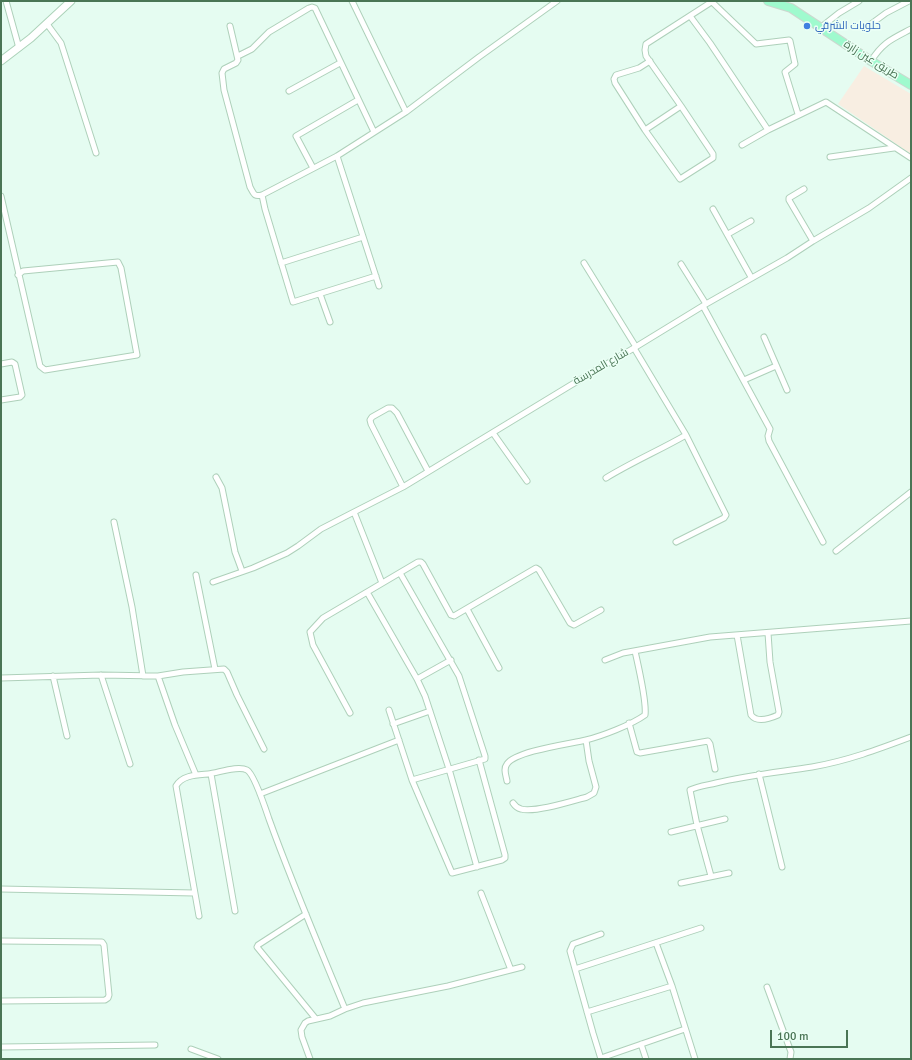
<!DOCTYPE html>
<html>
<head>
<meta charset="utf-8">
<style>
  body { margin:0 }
  #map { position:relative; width:912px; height:1060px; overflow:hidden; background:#e5fcf1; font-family:Signika,sans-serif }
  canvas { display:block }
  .frame { position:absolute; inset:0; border:2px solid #4a7555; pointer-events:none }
  .scale { position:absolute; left:770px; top:1030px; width:78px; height:18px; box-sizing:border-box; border:2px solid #4a7555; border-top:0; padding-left:5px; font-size:12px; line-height:14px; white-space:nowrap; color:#4a7555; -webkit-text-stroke:3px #ebfff5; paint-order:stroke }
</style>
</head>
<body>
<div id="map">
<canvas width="912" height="1060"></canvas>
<div class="frame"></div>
<div class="scale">100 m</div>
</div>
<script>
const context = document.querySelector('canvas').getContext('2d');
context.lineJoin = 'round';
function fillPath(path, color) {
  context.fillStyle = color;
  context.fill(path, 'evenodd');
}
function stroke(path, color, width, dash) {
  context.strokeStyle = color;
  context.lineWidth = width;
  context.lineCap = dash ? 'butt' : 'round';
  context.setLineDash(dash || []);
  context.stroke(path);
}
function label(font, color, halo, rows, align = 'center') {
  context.font = font + ' Signika,Cairo,sans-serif';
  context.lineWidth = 3;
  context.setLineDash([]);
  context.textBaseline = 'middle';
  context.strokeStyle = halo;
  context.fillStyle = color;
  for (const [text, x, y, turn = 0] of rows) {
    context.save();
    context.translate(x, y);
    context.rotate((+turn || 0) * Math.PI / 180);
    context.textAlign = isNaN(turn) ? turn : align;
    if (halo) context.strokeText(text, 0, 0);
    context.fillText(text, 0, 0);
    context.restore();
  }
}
fillPath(new Path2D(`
  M 864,66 L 911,94 L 911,154 L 838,104 Z`), '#f8eee2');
const street = new Path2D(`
  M 6,1 L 19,48
  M 352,1 L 406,112
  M 712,2 L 756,44 L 789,40 L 790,41 L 795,64 L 785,72 L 798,114
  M 690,16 L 710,43 L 768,130
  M 47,24 L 61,43 L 96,153
  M 230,26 L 238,60 L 236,63 L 224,69 L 222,73 L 224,90 L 250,187 C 254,194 254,197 262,195 L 337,156 L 406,112 L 479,57 L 557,1
  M 867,27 L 886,13 L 909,1
  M 820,28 L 839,13 L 859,1
  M 238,56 L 252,49 L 269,32 L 309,8 L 312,7 L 315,8 L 374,132
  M 871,61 C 883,42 892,39 911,29
  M 289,91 L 340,63
  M 681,106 L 646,56 L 645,50 L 646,44 L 713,1
  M 645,130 L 681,106 L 713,154 L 713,158 L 680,179 L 645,130 L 615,83 L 614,79 L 616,75 L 639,68 L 650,61
  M 742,145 L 768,130 L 826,102 L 911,158
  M 337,156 L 379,286
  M 830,157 L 894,148
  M 313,168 L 296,136 L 358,100
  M 804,189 L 789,198 L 789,200 L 813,241
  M 262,195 L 265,209 L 293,302 L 376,276
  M 1,196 L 40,366 L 45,370 L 137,355 L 121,268 L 118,262 L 23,271 L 18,275
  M 713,209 L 751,277
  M 728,234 L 751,221
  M 281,263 L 363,237
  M 584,263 L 636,347
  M 681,264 L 706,304
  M 320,294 L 330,322
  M 703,306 L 770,429 L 768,436 L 769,441 L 823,542
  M 764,337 L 787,390
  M 634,348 L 686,435 L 726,515 L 724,518 L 676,542
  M 1,364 L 12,362 L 15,364 L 22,395 L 20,397 L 1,400
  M 744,380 L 776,366
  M 493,433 L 527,481
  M 216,477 L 222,488 L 235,552 L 242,571
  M 606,478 C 632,462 660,450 686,435
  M 403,487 L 371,424 L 370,420 L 372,417 L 388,408 L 392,408 L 397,413 L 428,471
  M 114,522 L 132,607 L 143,676
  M 836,551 L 911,492
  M 400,573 L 459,676 L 485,756 L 485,759 L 412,780
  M 196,575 L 215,669
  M 213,582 L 253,568 L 287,553 L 298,546 L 321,529 L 354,512
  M 382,583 L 354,512 L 403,487 L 571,385 L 634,348 L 706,304 L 787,258 L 813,241 L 869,208 L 911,178
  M 367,592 L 417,679 L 425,696 L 449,769 L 477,867
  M 467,609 L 499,668
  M 737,635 L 751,715 C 757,723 769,719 778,715 L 779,712 L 770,662 L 768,633
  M 605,660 L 623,653 L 710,637 L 911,621
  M 101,675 L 130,764
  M 53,676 L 67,736
  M 158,676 L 175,725 L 196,775
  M 1,678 L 101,675 L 158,676 L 183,672 L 224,669 L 227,672 L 237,695 L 264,749
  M 417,679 L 451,660
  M 389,710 L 412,780 L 452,873 L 502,860 L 505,858 L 505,855 L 479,760
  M 350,713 L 313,645 L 310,632 L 323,618 L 418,562 L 421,562 L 423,564 L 451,615 L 454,616 L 536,568 L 539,570 L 570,623 L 574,625 L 601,610
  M 629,723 L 637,752 L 640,753 L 708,741 L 710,744 L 715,769
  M 393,724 L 430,711
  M 211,774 L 235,911
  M 759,774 L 782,867
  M 507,781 C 506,775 503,769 507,764 C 516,751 569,744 586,740 C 602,736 631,725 645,715 C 647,702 638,665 635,651
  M 260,794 L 399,740
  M 513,803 C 515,806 517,808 521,809 C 535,813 572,801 587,797 L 594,793 L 596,787 L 589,761 L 586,740
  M 671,832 L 725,819
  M 711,876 L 697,825 L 690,790 C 698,786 708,785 716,783 C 748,775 780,772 812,767 C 847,761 879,749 911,737
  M 681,883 L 729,873
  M 1,889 L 194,893
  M 481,893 L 511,970
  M 306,914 L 258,945 L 257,947 L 316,1019
  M 199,916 L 176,786 C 182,775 197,775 208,774 C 218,773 238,765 247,770 C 254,774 266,810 269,819 C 292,883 319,946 345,1009
  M 601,934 L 573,944 L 570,951 L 593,1033 L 601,1059
  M 1,941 L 102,942 L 104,945 L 109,995 L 108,998 L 105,1000 L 1,1001
  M 656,943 L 672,986 L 695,1059
  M 575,969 L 701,928
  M 767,987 L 791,1052 L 790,1059
  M 587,1012 L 672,986
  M 641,1044 L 646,1059
  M 1,1047 L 155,1045
  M 191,1049 L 218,1059
  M 601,1058 L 685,1029
  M 310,1059 L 302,1037 L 301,1030 L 305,1023 L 308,1021 L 330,1016 L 345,1009 L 363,1003 L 448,986 L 522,967`);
const secondary = new Path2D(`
  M 1,61 L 31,38 L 71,1`);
const primary = new Path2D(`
  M 768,1 L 791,8 L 871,61 L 911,85`);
stroke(street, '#aed0ba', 7);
stroke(secondary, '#acd2b9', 9);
stroke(primary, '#ccd8cf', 10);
stroke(street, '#fff', 5);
stroke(secondary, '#fff', 7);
stroke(primary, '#9fface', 8);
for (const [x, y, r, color] of [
  [807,26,4,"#3f7fe0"]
]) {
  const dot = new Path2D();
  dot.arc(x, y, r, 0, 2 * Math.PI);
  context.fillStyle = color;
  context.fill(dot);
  stroke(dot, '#ebfff5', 1.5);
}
label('11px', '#366cbe', '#ebfff5', [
  ["حلويات الشرقي",815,26]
], 'left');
label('11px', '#4a7555', '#ebfff5', [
  ["طريق عين زارة",871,60,32],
  ["شارع المدرسة",601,367,-30]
]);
</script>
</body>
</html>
